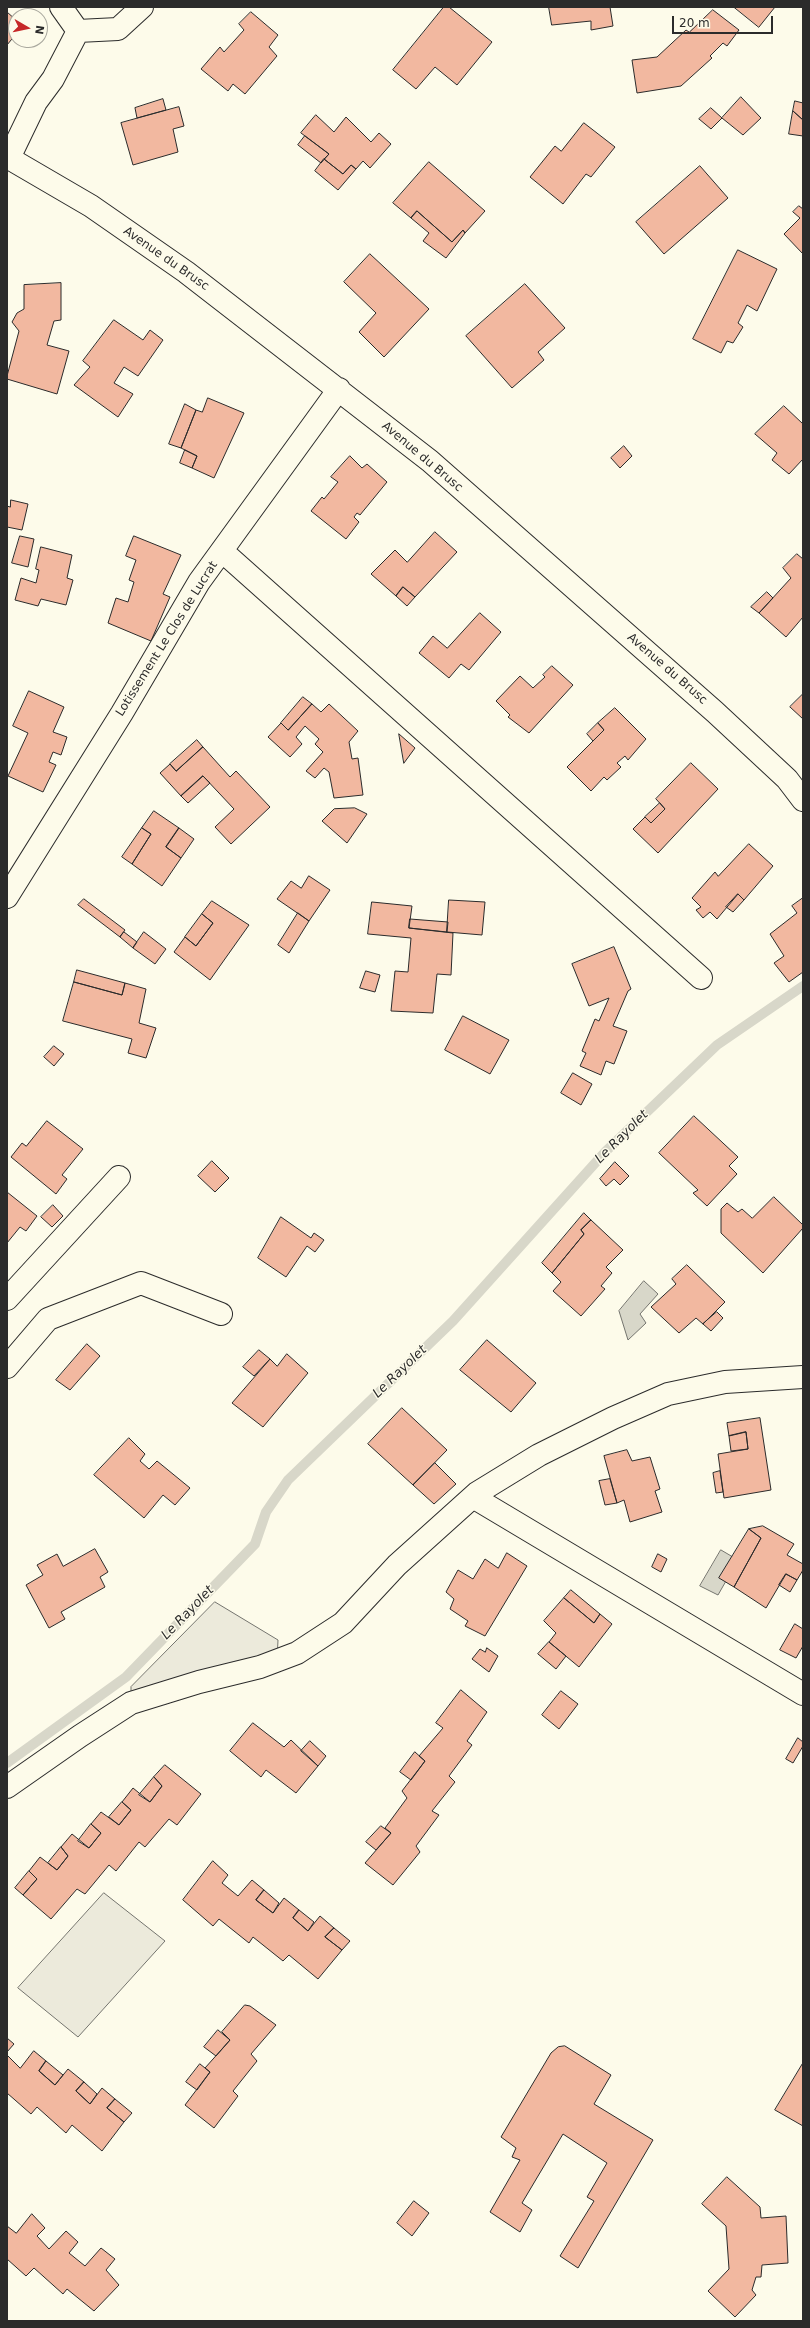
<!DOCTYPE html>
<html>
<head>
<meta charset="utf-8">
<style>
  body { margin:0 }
  #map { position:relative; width:810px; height:2328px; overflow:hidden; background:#fdfbea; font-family:"DejaVu Sans",sans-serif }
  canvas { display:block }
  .frame { position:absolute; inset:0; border:8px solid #2b2b2b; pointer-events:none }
  .north { position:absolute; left:8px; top:8px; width:40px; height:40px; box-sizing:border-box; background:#fdfbea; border:1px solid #a9a89e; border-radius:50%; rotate:99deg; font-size:11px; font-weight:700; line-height:16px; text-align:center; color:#2b2b2b }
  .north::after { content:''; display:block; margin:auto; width:14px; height:18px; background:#c62828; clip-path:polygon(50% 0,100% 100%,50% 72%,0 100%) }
  .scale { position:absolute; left:672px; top:16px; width:101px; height:18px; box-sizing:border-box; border:2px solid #2b2b2b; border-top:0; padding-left:5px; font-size:12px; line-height:14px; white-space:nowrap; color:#2b2b2b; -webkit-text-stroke:3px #fdfbea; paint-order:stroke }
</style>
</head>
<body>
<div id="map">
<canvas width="810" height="2328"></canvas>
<div class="frame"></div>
<div class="north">N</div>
<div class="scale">20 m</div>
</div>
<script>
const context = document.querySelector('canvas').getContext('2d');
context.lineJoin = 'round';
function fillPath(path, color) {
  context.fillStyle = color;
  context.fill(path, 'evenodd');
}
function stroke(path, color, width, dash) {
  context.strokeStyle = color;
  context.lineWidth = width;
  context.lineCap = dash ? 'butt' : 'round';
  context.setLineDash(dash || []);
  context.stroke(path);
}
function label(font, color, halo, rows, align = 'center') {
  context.font = font + ' "DejaVu Sans",sans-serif';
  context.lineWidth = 3;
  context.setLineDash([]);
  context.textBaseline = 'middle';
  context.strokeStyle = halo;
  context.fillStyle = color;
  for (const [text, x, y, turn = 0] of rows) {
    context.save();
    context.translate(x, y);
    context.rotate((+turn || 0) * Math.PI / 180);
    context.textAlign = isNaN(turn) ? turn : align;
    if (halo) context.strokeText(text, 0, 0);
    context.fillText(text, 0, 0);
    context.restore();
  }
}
const parking = new Path2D(`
  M 215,1602 L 278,1640 L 277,1661 L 131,1703 L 131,1687 Z
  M 104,1893 L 165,1941 L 78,2037 L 18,1988 Z`);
fillPath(parking, '#eceadb');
stroke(parking, '#74746e', 1);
const water = new Path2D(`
  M 644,1281 L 658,1294 L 640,1314 L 646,1323 L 628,1340 L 619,1311 Z
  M 721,1550 L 738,1560 L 718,1595 L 700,1586 Z`);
fillPath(water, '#d8d7c9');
stroke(water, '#74746e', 1);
stroke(new Path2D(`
  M 7,1763 L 126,1677 L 255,1544 L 266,1512 L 288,1480 L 453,1321 L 606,1151 L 717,1045 L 803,986`), '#d8d7c9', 10);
const building = new Path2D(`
  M 444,7 L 449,7 L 492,42 L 457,85 L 435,67 L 416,89 L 393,70 Z
  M 549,7 L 610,7 L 613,26 L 591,30 L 591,21 L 552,25 Z
  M 734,7 L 775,7 L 759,27 Z
  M 713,10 L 739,30 L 727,46 L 723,43 L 710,56 L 712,58 L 681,86 L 637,93 L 632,60 L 657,57 L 686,30 L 689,32 Z
  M 7,12 L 16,20 L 16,34 L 7,45 Z
  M 251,12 L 278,35 L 269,47 L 277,56 L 245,94 L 233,84 L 228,91 L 201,69 L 220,47 L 224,52 L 244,30 L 239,24 Z
  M 741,97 L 761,118 L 743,135 L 722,118 Z
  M 163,99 L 166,110 L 137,118 L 135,108 Z
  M 795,101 L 803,103 L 803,120 L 793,111 Z
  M 179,107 L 184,126 L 173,129 L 178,152 L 133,165 L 121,123 Z
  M 711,108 L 722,118 L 711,129 L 699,119 Z
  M 793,111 L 803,120 L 803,136 L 789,134 Z
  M 316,115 L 334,132 L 346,117 L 371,142 L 379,133 L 391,144 L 370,168 L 363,161 L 356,169 L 351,165 L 343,174 L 324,159 L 329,154 L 301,133 Z
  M 584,123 L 615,147 L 591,177 L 586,174 L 563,204 L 530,177 L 555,146 L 561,151 Z
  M 305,136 L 329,154 L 321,163 L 298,145 Z
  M 324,159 L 343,174 L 351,165 L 356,169 L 338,190 L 315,171 Z
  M 429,162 L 485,211 L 465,233 L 463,230 L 452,242 L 417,211 L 411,218 L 393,203 Z
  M 700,166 L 728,198 L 664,254 L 636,222 Z
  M 799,206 L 803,209 L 803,254 L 784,234 L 800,218 L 793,212 Z
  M 417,211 L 452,242 L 463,230 L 465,233 L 446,258 L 423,241 L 429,233 L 411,218 Z
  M 738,250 L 777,269 L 757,311 L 747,305 L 738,323 L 743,327 L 733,343 L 727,341 L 721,353 L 693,339 Z
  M 370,254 L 429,309 L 384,357 L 359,332 L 376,313 L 344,282 Z
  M 61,283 L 61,320 L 54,321 L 47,345 L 69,351 L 57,394 L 7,379 L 7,376 L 19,331 L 12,322 L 17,313 L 24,309 L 24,285 Z
  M 525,284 L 565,328 L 538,352 L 544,360 L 512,388 L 466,336 Z
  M 114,320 L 143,340 L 150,330 L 163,340 L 138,376 L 124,367 L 114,383 L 133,394 L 118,417 L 74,385 L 90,367 L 83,361 Z
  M 208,398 L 244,413 L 214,478 L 192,468 L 197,456 L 181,448 L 196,410 L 202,412 Z
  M 185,404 L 196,410 L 181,448 L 169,444 Z
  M 784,406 L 803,424 L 803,459 L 789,474 L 772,460 L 777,453 L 755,434 Z
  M 624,446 L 632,456 L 620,468 L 611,458 Z
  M 185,450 L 197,456 L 192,468 L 180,463 Z
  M 350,456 L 362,468 L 367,464 L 387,482 L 360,515 L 357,513 L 354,517 L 359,522 L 346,539 L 311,511 L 322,497 L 324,499 L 338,482 L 331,477 Z
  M 11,500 L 28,504 L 22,530 L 7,527 L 7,506 L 10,507 Z
  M 435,532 L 457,552 L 415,597 L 403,587 L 396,596 L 371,574 L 395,550 L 407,562 Z
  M 20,536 L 34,539 L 28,567 L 12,563 Z
  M 134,536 L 181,555 L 163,594 L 170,597 L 151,641 L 108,623 L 116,598 L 128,602 L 134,582 L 129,580 L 136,560 L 126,556 Z
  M 41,547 L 72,555 L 67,578 L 73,580 L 66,605 L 41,599 L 38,606 L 15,600 L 21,578 L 36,583 L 39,570 L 36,569 Z
  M 797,554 L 803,559 L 803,617 L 786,637 L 759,613 L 791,578 L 783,568 Z
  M 403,587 L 415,597 L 407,606 L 396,596 Z
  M 767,592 L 773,598 L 759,613 L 751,607 Z
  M 480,613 L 501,632 L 469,670 L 461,664 L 449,678 L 419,653 L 433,636 L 447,648 Z
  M 552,666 L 573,685 L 529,733 L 508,717 L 510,715 L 496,701 L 520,676 L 533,688 L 545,677 L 543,675 Z
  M 29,691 L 64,707 L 53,732 L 67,737 L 61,755 L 53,752 L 49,762 L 56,765 L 43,792 L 8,776 L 28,733 L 13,726 Z
  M 803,694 L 803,719 L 790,707 Z
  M 303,697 L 312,704 L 288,730 L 281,723 Z
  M 312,704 L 321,712 L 329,704 L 358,731 L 349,742 L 352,759 L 358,758 L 363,795 L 334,798 L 329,772 L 324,768 L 315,778 L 306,771 L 323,752 L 315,744 L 319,739 L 305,726 L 296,737 L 302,744 L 290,757 L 268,737 L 281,723 L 288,730 Z
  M 615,708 L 646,739 L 628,760 L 625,756 L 617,763 L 621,767 L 607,780 L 604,777 L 591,791 L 567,767 L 604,730 L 598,723 Z
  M 598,723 L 604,730 L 593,741 L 587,734 Z
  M 399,734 L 415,748 L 404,763 Z
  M 197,740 L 203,747 L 176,771 L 170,764 Z
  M 203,747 L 230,777 L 236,771 L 270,807 L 231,844 L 215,827 L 234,809 L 203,776 L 181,796 L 160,773 L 170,764 L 176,771 Z
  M 691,763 L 718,789 L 658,853 L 633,829 L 645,817 L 651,823 L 665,809 L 656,799 Z
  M 203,776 L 210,783 L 188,803 L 181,796 Z
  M 660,803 L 665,809 L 651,823 L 645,817 Z
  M 355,808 L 367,814 L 347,843 L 322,821 L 334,809 Z
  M 154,811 L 179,828 L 166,847 L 181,858 L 162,886 L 132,864 L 151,834 L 142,828 Z
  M 142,828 L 151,834 L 132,864 L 122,857 Z
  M 179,828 L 194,839 L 181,858 L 166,847 Z
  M 749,844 L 773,866 L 744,900 L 738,894 L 717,919 L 710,912 L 703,918 L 696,910 L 701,907 L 692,898 L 715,872 L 718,876 Z
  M 309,876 L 330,890 L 309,921 L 277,899 L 291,881 L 301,888 Z
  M 738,894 L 744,900 L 733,912 L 726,907 Z
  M 803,898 L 803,972 L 789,982 L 774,963 L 784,956 L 770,934 L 797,913 L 792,906 Z
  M 84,899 L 125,930 L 120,937 L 78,905 Z
  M 449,900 L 485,902 L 482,935 L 447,932 Z
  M 212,901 L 249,925 L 210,980 L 174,952 L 185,937 L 196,946 L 213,923 L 202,914 Z
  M 372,902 L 412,906 L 409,928 L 453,933 L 451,975 L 437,974 L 433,1013 L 391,1011 L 395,971 L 408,972 L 411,938 L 368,934 Z
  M 298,913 L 309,921 L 289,953 L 278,945 Z
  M 202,914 L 213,923 L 196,946 L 185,937 Z
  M 410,919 L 448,922 L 447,932 L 409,928 Z
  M 124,932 L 137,942 L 133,948 L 120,937 Z
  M 144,932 L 166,949 L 155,964 L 133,948 Z
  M 614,947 L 631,989 L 628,991 L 613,1026 L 627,1031 L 614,1064 L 606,1061 L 601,1075 L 580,1066 L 586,1053 L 582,1051 L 595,1019 L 599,1021 L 609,998 L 589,1006 L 572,964 Z
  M 77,970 L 125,983 L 122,995 L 74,982 Z
  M 366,971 L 380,975 L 375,992 L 360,988 Z
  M 74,982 L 122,995 L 125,983 L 146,989 L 139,1023 L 156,1028 L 146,1058 L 128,1053 L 132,1039 L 63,1021 Z
  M 463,1016 L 509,1040 L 490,1074 L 445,1050 Z
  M 54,1046 L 64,1054 L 54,1066 L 44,1057 Z
  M 573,1073 L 592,1084 L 581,1105 L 561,1093 Z
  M 694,1116 L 738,1157 L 729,1166 L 737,1174 L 707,1206 L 693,1193 L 698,1190 L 659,1153 Z
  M 47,1121 L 83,1149 L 62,1175 L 67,1179 L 56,1194 L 11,1157 L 22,1143 L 26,1146 Z
  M 212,1161 L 229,1178 L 215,1192 L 198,1176 Z
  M 615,1162 L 629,1176 L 620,1185 L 614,1179 L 606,1186 L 600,1179 Z
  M 7,1192 L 37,1216 L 26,1231 L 20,1227 L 7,1243 Z
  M 774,1197 L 803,1225 L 803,1228 L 763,1273 L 721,1233 L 721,1209 L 727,1203 L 738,1212 L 742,1209 L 752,1218 Z
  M 53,1205 L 63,1216 L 52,1227 L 41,1217 Z
  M 584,1213 L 591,1220 L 581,1230 L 584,1234 L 552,1273 L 542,1263 Z
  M 281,1217 L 311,1238 L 314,1233 L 324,1240 L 315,1252 L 307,1246 L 286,1277 L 258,1258 Z
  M 591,1220 L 623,1250 L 606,1267 L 612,1273 L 601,1286 L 605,1289 L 581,1316 L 553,1291 L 561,1282 L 552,1273 L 584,1234 L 581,1230 Z
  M 687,1265 L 725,1302 L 703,1324 L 696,1318 L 679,1333 L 651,1307 L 676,1284 L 672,1279 Z
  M 717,1312 L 723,1318 L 711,1331 L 703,1324 Z
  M 487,1340 L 536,1383 L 511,1412 L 460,1370 Z
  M 87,1344 L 100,1356 L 70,1390 L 56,1380 Z
  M 259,1350 L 270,1359 L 254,1376 L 243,1367 Z
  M 287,1354 L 308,1373 L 263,1427 L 232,1403 L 270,1359 L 277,1366 Z
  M 402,1408 L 447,1450 L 413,1485 L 368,1444 Z
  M 760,1418 L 771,1490 L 724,1498 L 718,1454 L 748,1449 L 746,1432 L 729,1436 L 727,1423 Z
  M 746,1432 L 748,1449 L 731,1451 L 729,1436 Z
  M 129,1438 L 145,1454 L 140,1461 L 149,1469 L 157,1461 L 190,1488 L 175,1505 L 163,1495 L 144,1518 L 94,1475 Z
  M 627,1450 L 632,1461 L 650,1457 L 660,1489 L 655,1491 L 662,1512 L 630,1522 L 624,1500 L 617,1503 L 604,1456 Z
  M 435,1463 L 456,1484 L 434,1504 L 413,1485 Z
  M 720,1471 L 723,1492 L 716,1493 L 713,1473 Z
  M 610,1479 L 617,1503 L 605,1505 L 599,1481 Z
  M 763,1526 L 794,1544 L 787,1555 L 803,1564 L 803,1570 L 797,1580 L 786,1574 L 766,1608 L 734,1587 L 761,1538 L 749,1529 Z
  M 749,1529 L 761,1538 L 734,1587 L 719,1578 Z
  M 95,1549 L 108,1572 L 100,1577 L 105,1587 L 61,1612 L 65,1619 L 49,1628 L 26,1585 L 43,1575 L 37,1565 L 57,1554 L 63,1566 Z
  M 507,1553 L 527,1566 L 485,1636 L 465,1626 L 468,1621 L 450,1609 L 454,1599 L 446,1592 L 458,1570 L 473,1579 L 485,1559 L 498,1568 Z
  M 658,1554 L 667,1559 L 661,1572 L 652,1567 Z
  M 786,1574 L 797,1580 L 790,1592 L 779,1585 Z
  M 571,1590 L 600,1614 L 594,1623 L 564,1598 Z
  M 564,1598 L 594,1623 L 600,1614 L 612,1624 L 579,1667 L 549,1642 L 556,1633 L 544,1621 Z
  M 795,1624 L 803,1629 L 803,1646 L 796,1658 L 780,1650 Z
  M 549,1642 L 566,1656 L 556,1669 L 538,1654 Z
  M 487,1648 L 498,1656 L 489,1672 L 472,1659 L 480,1649 L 485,1652 Z
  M 461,1690 L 487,1712 L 467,1741 L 472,1745 L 449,1776 L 455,1782 L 432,1811 L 439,1815 L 416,1846 L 420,1852 L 393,1885 L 365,1863 L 391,1833 L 385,1828 L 407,1798 L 402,1791 L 425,1761 L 419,1756 L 443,1728 L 436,1723 Z
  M 561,1691 L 578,1704 L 559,1729 L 542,1715 Z
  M 253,1723 L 284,1747 L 291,1740 L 318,1766 L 296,1793 L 266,1770 L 261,1777 L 230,1751 Z
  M 798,1738 L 803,1742 L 803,1746 L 793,1763 L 786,1759 Z
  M 310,1741 L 326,1756 L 318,1766 L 301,1751 Z
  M 415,1752 L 425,1761 L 411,1780 L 400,1772 Z
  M 165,1765 L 201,1794 L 177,1825 L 169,1819 L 145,1847 L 139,1842 L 116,1871 L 109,1865 L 85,1894 L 77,1889 L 51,1919 L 23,1895 L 37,1879 L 29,1871 L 40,1857 L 57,1870 L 68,1856 L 61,1847 L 72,1834 L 89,1848 L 101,1833 L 91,1824 L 101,1812 L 119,1825 L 131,1810 L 122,1802 L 133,1788 L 150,1802 L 162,1786 L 154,1777 Z
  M 154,1777 L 162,1786 L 150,1802 L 139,1795 Z
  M 122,1802 L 131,1810 L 119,1825 L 109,1817 Z
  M 91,1824 L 101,1833 L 89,1848 L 78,1841 Z
  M 381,1826 L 391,1833 L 376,1850 L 366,1842 Z
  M 61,1847 L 68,1856 L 57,1870 L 48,1863 Z
  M 213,1861 L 228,1875 L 222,1883 L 238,1896 L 252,1880 L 264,1890 L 256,1900 L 273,1913 L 284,1898 L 299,1910 L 293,1918 L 308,1931 L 320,1916 L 334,1928 L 325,1937 L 342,1950 L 318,1979 L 289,1955 L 283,1961 L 253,1937 L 249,1943 L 219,1919 L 213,1926 L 183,1900 Z
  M 29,1871 L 37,1879 L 23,1895 L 15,1888 Z
  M 264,1890 L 279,1903 L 273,1913 L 256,1900 Z
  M 299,1910 L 314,1922 L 308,1931 L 293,1918 Z
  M 334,1928 L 350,1941 L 342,1950 L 325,1937 Z
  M 245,2005 L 250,2006 L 276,2025 L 251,2054 L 257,2061 L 233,2091 L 238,2096 L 214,2128 L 185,2105 L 210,2072 L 205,2068 L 230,2040 L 222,2032 Z
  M 218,2030 L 230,2040 L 216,2056 L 204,2047 Z
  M 7,2038 L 14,2044 L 7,2052 Z
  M 565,2046 L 611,2075 L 594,2104 L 653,2140 L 578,2268 L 560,2256 L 594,2201 L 587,2197 L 607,2163 L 563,2134 L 522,2203 L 532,2210 L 520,2232 L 490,2212 L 520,2160 L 512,2157 L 516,2148 L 501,2137 L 551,2053 L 558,2047 Z
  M 34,2051 L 46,2061 L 39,2071 L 55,2085 L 68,2069 L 84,2082 L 76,2091 L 90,2104 L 102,2088 L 115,2099 L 107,2108 L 124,2122 L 102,2151 L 72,2125 L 66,2133 L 37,2107 L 31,2114 L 7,2093 L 7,2055 L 20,2068 Z
  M 46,2061 L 63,2075 L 55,2085 L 39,2071 Z
  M 803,2063 L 803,2126 L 775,2110 Z
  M 200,2064 L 210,2072 L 197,2090 L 186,2082 Z
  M 84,2082 L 97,2094 L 90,2104 L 76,2091 Z
  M 115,2099 L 132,2113 L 124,2122 L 107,2108 Z
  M 727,2177 L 760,2207 L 761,2218 L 786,2216 L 788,2263 L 762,2265 L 761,2277 L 756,2277 L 752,2290 L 756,2295 L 735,2317 L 708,2291 L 729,2269 L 726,2226 L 702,2204 Z
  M 414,2201 L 429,2213 L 412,2236 L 397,2223 Z
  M 32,2214 L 45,2228 L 37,2236 L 49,2249 L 66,2231 L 78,2242 L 69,2253 L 85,2266 L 101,2248 L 115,2259 L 106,2270 L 119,2285 L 94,2311 L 67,2289 L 63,2294 L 34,2268 L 26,2276 L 7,2259 L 7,2226 L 16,2233 Z`);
fillPath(building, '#f2b8a0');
stroke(building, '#2b2b2b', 1);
const minor = new Path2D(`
  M 61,7 L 78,31 L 118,29 L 142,7
  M 7,157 L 91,206 L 186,272 L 430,461 L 715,712 L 787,779 L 803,800
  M 9,158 L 36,102 L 53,79 L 78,31
  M 222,551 L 701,978
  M 7,897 L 122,713 L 199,582 L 339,389
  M 7,1299 L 119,1177
  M 7,1367 L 48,1319 L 141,1283 L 221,1314
  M 473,1497 L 803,1694
  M 7,1787 L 80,1736 L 131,1703 L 199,1682 L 260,1667 L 297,1653 L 343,1623 L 397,1565 L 477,1493 L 539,1455 L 613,1418 L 668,1394 L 725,1382 L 803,1377`);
stroke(minor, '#2b2b2b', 24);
stroke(minor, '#fdfbea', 22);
label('12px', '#2b2b2b', '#fdfbea', [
  ["Avenue du Brusc",166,259,35],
  ["Avenue du Brusc",422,457,40],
  ["Lotissement Le Clos de Lucrat",167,639,-58],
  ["Avenue du Brusc",667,669,41]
]);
label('italic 13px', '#2b2b2b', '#fdfbea', [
  ["Le Rayolet",622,1137,-45],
  ["Le Rayolet",400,1372,-44],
  ["Le Rayolet",188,1613,-46]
]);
</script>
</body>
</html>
